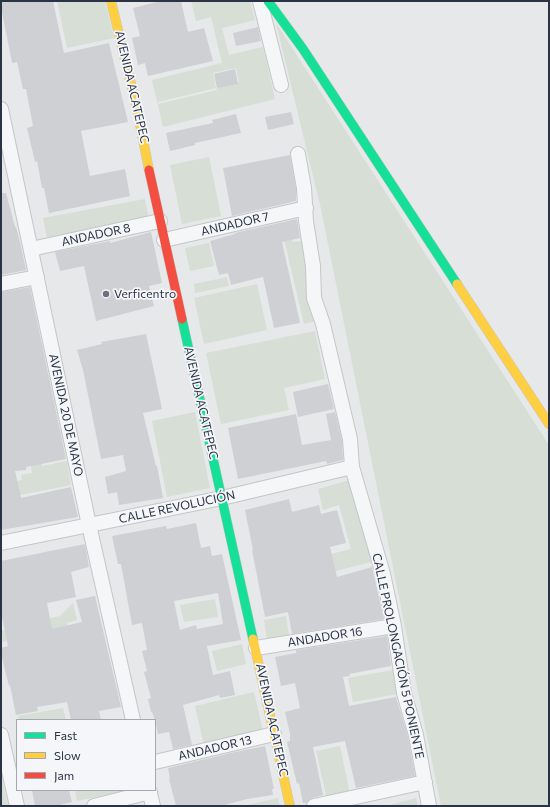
<!DOCTYPE html>
<html>
<head>
<meta charset="utf-8">
<style>
  body { margin:0 }
  #map { position:relative; width:550px; height:807px; overflow:hidden; background:#e6e8ea; font-family:Commissioner,sans-serif }
  canvas { display:block }
  .frame { position:absolute; inset:0; border:2px solid #2b3445; pointer-events:none }
  .legend { position:absolute; left:16px; top:719px; width:140px; height:72px; box-sizing:border-box; background:#f4f6f9; border:1px solid #a4a8b1; margin:0; padding:5px 7px; list-style:none; font-size:12px; color:#2b3445 }
  .legend li { display:flex; align-items:center; gap:8px; height:20px }
  .legend b { width:20px; border:1px solid #a4a8b1 }
</style>
</head>
<body>
<div id="map">
<canvas width="550" height="807"></canvas>
<div class="frame"></div>
<ul class="legend">
<li><b style="height:5px;background:#16e098"></b>Fast</li>
<li><b style="height:5px;background:#ffcf43"></b>Slow</li>
<li><b style="height:5px;background:#f24e42"></b>Jam</li>
</ul>
</div>
<script>
const context = document.querySelector('canvas').getContext('2d');
context.lineJoin = 'round';
function fillPath(path, color) {
  context.fillStyle = color;
  context.fill(path, 'evenodd');
}
function stroke(path, color, width, dash) {
  context.strokeStyle = color;
  context.lineWidth = width;
  context.lineCap = dash ? 'butt' : 'round';
  context.setLineDash(dash || []);
  context.stroke(path);
}
function label(font, color, halo, rows, align = 'center') {
  context.font = font + ' Commissioner,sans-serif';
  context.lineWidth = 3.5;
  context.setLineDash([]);
  context.textBaseline = 'middle';
  context.strokeStyle = halo;
  context.fillStyle = color;
  for (const [text, x, y, turn = 0] of rows) {
    context.save();
    context.translate(x, y);
    context.rotate((+turn || 0) * Math.PI / 180);
    context.textAlign = isNaN(turn) ? turn : align;
    if (halo) context.strokeText(text, 0, 0);
    context.fillText(text, 0, 0);
    context.restore();
  }
}
fillPath(new Path2D(`
  M 57,1 L 105,1 L 114,38 L 67,48 Z
  M 191,1 L 250,1 L 255,20 L 222,28 L 229,55 L 263,47 L 275,99 L 163,127 L 152,80 L 222,63 L 211,17 L 196,21 ZM 236,68 L 239,82 L 216,88 L 213,73 ZM 216,88 L 217,90 L 158,104 L 158,102 Z
  M 276,23 L 549,445 L 549,806 L 441,806 L 321,209 Z
  M 209,157 L 221,216 L 182,224 L 170,165 Z
  M 145,199 L 149,220 L 47,238 L 43,218 Z
  M 290,238 L 293,242 L 303,241 L 316,321 L 304,324 L 284,239 Z
  M 209,243 L 214,266 L 190,271 L 185,248 Z
  M 227,277 L 229,286 L 195,293 L 194,284 Z
  M 257,284 L 267,330 L 204,344 L 194,298 Z
  M 315,331 L 325,379 L 284,388 L 289,410 L 221,424 L 206,353 Z
  M 195,412 L 210,488 L 167,497 L 152,421 Z
  M 40,457 L 42,466 L 67,461 L 71,485 L 10,497 L 7,483 L 22,480 L 21,475 L 32,473 L 30,459 Z
  M 353,479 L 375,561 L 328,573 L 323,556 L 351,549 L 339,505 L 323,510 L 318,489 Z
  M 215,599 L 218,617 L 184,622 L 180,605 Z
  M 73,603 L 77,620 L 67,623 L 68,627 L 3,642 L 1,631 L 35,623 L 35,621 L 60,616 Z
  M 286,616 L 289,636 L 267,640 L 264,620 Z
  M 242,644 L 246,664 L 217,671 L 212,651 Z
  M 393,670 L 398,694 L 353,702 L 348,678 Z
  M 254,692 L 263,731 L 204,745 L 195,706 Z
  M 63,708 L 66,720 L 19,720 L 18,716 Z
  M 340,746 L 350,794 L 327,799 L 316,751 Z
  M 1,774 L 8,806 L 1,806 Z
  M 75,790 L 128,790 L 77,801 Z
  M 278,798 L 280,806 L 244,806 Z
  M 416,798 L 418,806 L 386,806 Z`), '#d6ded6');
fillPath(new Path2D(`
  M 1,1 L 53,1 L 64,53 L 109,43 L 128,122 L 81,131 L 90,176 L 125,169 L 130,196 L 49,213 L 44,188 L 42,188 L 37,161 L 35,162 L 27,128 L 33,126 L 26,89 L 23,89 L 17,62 L 12,63 L 1,7 Z
  M 161,1 L 181,1 L 188,32 L 204,28 L 213,61 L 148,76 L 145,63 L 138,65 L 132,38 L 140,36 L 133,8 Z
  M 258,27 L 261,41 L 236,46 L 233,33 Z
  M 235,69 L 238,84 L 217,88 L 214,74 Z
  M 291,112 L 294,124 L 268,130 L 265,117 Z
  M 236,114 L 241,133 L 195,143 L 195,145 L 170,151 L 166,133 L 213,123 L 212,120 Z
  M 290,155 L 296,189 L 296,201 L 232,216 L 223,168 Z
  M 1,193 L 6,193 L 15,227 L 16,227 L 21,246 L 26,270 L 1,275 Z
  M 297,219 L 300,238 L 282,242 L 300,323 L 274,328 L 263,277 L 231,285 L 228,273 L 219,275 L 210,241 L 235,234 L 235,233 Z
  M 151,232 L 162,283 L 149,286 L 154,306 L 96,321 L 84,266 L 60,271 L 55,252 L 110,241 L 110,243 Z
  M 30,287 L 66,459 L 26,467 L 26,470 L 15,471 L 21,498 L 71,487 L 78,517 L 1,530 L 1,292 Z
  M 146,334 L 162,409 L 143,413 L 156,466 L 157,466 L 163,498 L 119,505 L 117,492 L 108,494 L 105,477 L 126,471 L 123,455 L 101,459 L 83,370 L 77,350 L 102,344 L 101,342 Z
  M 328,384 L 334,409 L 298,417 L 293,392 Z
  M 335,412 L 342,440 L 343,460 L 327,464 L 326,461 L 238,479 L 228,428 L 296,414 L 302,445 L 331,440 L 326,414 Z
  M 289,499 L 292,512 L 319,505 L 321,514 L 337,510 L 346,543 L 330,547 L 337,577 L 372,567 L 384,619 L 292,634 L 288,612 L 265,617 L 252,550 L 253,550 L 245,510 Z
  M 196,523 L 201,548 L 210,546 L 212,556 L 222,554 L 241,640 L 207,646 L 213,675 L 230,671 L 235,695 L 220,698 L 219,695 L 183,705 L 192,745 L 173,749 L 169,732 L 158,734 L 155,720 L 152,712 L 151,712 L 148,699 L 151,698 L 144,672 L 147,671 L 142,651 L 147,650 L 142,623 L 132,625 L 121,564 L 118,564 L 112,536 L 166,526 L 167,529 ZM 218,593 L 223,624 L 197,629 L 196,625 L 180,630 L 174,601 Z
  M 85,544 L 89,567 L 71,572 L 76,597 L 47,603 L 52,629 L 82,622 L 76,600 L 95,596 L 121,707 L 99,711 L 101,720 L 71,720 L 67,702 L 37,707 L 38,711 L 16,715 L 10,685 L 9,686 L 1,654 L 1,648 L 8,646 L 1,612 L 1,561 Z
  M 387,636 L 391,666 L 349,674 L 350,676 L 343,677 L 349,706 L 396,697 L 408,737 L 415,776 L 356,788 L 345,741 L 313,747 L 323,795 L 312,798 L 306,803 L 303,803 L 299,783 L 297,784 L 287,742 L 290,741 L 290,734 L 285,712 L 300,708 L 295,683 L 281,686 L 275,657 L 296,653 L 296,650 Z
  M 265,746 L 274,789 L 272,789 L 273,795 L 247,799 L 221,806 L 176,806 L 169,779 L 170,779 L 168,768 L 235,752 Z
  M 32,790 L 69,790 L 72,802 L 56,806 L 35,806 Z`), '#ced0d3');
const street = new Path2D(`
  M 260,1 L 281,85
  M 1,109 L 89,525 L 133,720
  M 298,154 L 304,188 L 306,221 L 313,266 L 314,298 L 323,324 L 350,439 L 352,467 L 383,574 L 394,626 L 404,693 L 416,735 L 429,806
  M 164,240 L 306,208
  M 31,249 L 160,221
  M 1,284 L 37,277
  M 1,543 L 222,498 L 352,467
  M 256,648 L 394,626
  M 1,735 L 17,806
  M 155,762 L 274,734
  M 149,790 L 153,806
  M 94,806 L 150,792
  M 314,806 L 425,782`);
const fast = new Path2D(`
  M 268,1 L 303,49 L 457,284
  M 182,319 L 253,639`);
const slow = new Path2D(`
  M 111,1 L 137,109 L 149,170
  M 457,284 L 549,424
  M 253,639 L 290,806`);
const jam = new Path2D(`
  M 149,170 L 182,319`);
stroke(street, '#c4c6c8', 16);
stroke(fast, '#c4c6c8', 10);
stroke(slow, '#c4c6c8', 10);
stroke(jam, '#c4c6c8', 10);
stroke(street, '#f5f6f7', 14);
stroke(fast, '#16e098', 9);
stroke(slow, '#ffcf43', 9);
stroke(jam, '#f24e42', 9);
for (const [x, y, r, color] of [
  [106,294,4,"#6c737f"]
]) {
  const dot = new Path2D();
  dot.arc(x, y, r, 0, 2 * Math.PI);
  context.fillStyle = color;
  context.fill(dot);
  stroke(dot, '#f4f6f9', 1.5);
}
label('12px', '#2b3445', '#f4f6f9', [
  ["AVENIDA ACATEPEC",132,87,77],
  ["ANDADOR 7",235,224,-13],
  ["ANDADOR 8",96,235,-12],
  ["AVENIDA ACATEPEC",201,403,77],
  ["AVENIDA 20 DE MAYO",66,415,78],
  ["CALLE REVOLUCIÓN",177,507,-12],
  ["ANDADOR 16",325,637,-9],
  ["CALLE PROLONGACIÓN 5 PONIENTE",398,656,78],
  ["AVENIDA ACATEPEC",272,720,78],
  ["ANDADOR 13",215,748,-13]
]);
label('12px', '#2b3445', '#f4f6f9', [
  ["Verficentro",114,294]
], 'left');
</script>
</body>
</html>
